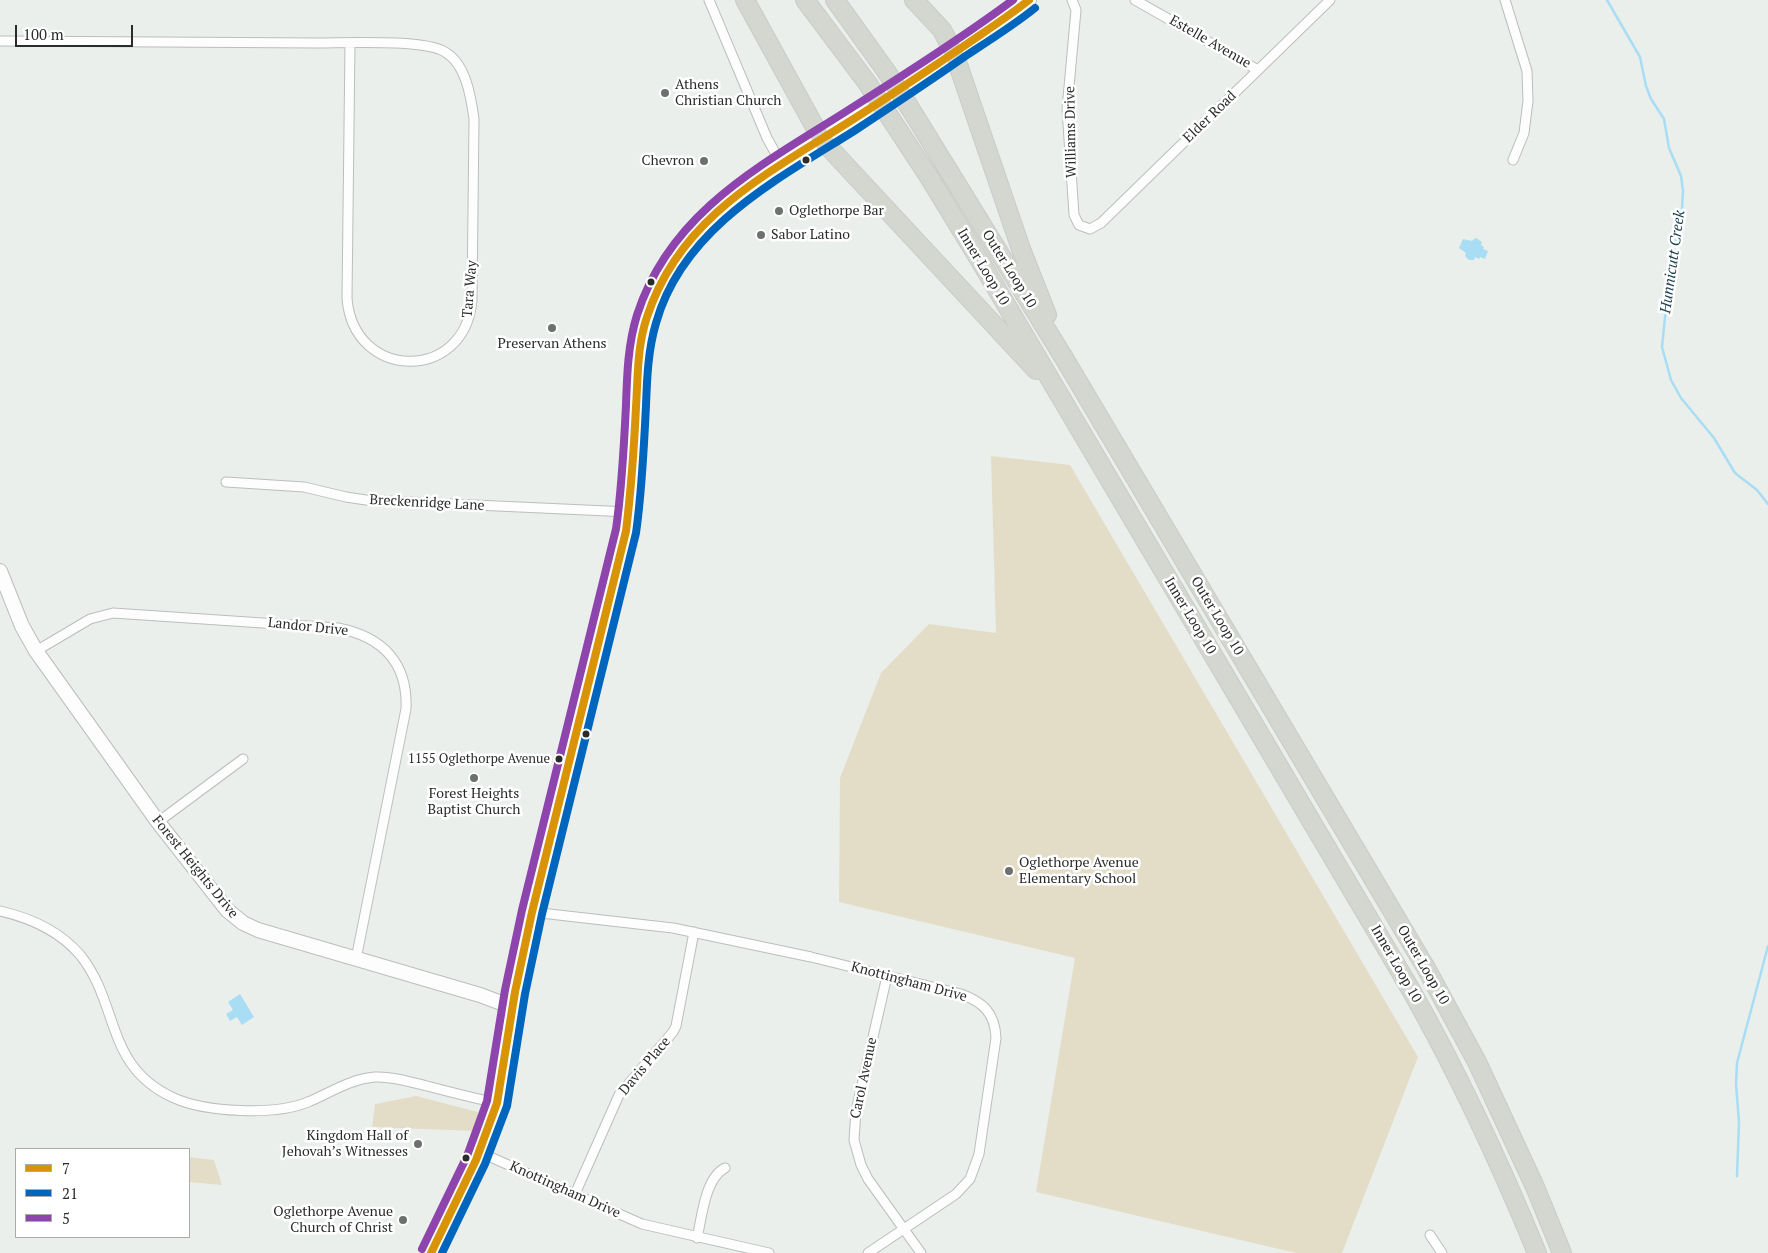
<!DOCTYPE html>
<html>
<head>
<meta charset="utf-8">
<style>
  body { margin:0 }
  #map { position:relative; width:1768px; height:1253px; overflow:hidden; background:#eaefec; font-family:"PT Serif",serif }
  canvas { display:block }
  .legend { position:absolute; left:15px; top:1148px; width:175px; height:90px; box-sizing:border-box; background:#fff; border:1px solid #aaabaa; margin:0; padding:6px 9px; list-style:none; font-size:15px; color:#2a2c2b }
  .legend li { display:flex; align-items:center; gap:10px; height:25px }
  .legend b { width:25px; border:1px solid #aaabaa }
  .scale { position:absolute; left:15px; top:25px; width:118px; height:22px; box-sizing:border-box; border:2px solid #2a2c2b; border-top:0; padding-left:6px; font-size:15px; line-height:18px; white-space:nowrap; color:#2a2c2b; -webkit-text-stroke:4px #fff; paint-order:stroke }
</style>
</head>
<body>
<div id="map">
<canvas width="1768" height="1253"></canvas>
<ul class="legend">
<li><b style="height:6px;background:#d89406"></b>7</li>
<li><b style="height:6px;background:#0065bd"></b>21</li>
<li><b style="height:6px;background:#8e44ad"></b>5</li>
</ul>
<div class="scale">100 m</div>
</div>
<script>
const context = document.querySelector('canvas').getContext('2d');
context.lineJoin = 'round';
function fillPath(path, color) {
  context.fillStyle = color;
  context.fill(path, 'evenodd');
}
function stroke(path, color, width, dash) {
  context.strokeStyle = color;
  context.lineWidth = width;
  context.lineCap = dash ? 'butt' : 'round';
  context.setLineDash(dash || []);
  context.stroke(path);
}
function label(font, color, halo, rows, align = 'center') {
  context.font = font + ' "PT Serif",serif';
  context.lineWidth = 5;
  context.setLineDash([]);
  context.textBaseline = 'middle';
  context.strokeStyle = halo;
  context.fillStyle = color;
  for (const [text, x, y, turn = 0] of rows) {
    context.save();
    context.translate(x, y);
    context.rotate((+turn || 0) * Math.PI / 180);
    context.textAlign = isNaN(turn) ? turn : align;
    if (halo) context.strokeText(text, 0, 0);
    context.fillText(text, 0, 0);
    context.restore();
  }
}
fillPath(new Path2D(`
  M 991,456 L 1070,465 L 1418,1057 L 1342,1253 L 1296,1253 L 1036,1192 L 1075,958 L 839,902 L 840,778 L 881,673 L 929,624 L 996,633 Z
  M 416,1096 L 478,1112 L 476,1131 L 372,1127 L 375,1104 Z
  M 189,1157 L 214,1160 L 222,1185 L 189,1182 Z`), '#e3ddc7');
fillPath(new Path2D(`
  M 1476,238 L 1482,242 L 1481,245 L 1484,247 L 1483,249 L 1488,251 L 1485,259 L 1480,257 L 1479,259 L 1475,257 L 1474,260 L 1469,260 L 1465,256 L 1466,253 L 1459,248 L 1463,239 L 1472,241 L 1474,239 Z
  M 240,994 L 254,1017 L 242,1025 L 237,1017 L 230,1021 L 226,1014 L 233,1010 L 228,1002 Z`), '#a8ddf3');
stroke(new Path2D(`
  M 1607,0 L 1640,57 L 1646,86 L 1651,99 L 1664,119 L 1669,148 L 1681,176 L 1683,191 L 1682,209 L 1670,268 L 1662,347 L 1671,380 L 1681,398 L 1714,438 L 1735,473 L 1757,490 L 1768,504
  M 1737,1176 L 1739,1122 L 1736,1084 L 1737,1063 L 1768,946`), '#a8ddf3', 2.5);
const street = new Path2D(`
  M 709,0 L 767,138 L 782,165
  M 1072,0 L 1076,10 L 1067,109 L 1074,215 L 1079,225 L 1090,229 L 1101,223 L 1330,0
  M 1135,0 L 1258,70
  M 1505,0 L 1527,71 L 1528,101 L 1524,133 L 1513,160
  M 0,41 C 106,41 212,42 318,43 C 345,43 425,39 445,52 C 466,64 471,97 474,119 L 472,300 C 465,383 353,381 347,298 L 350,43
  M 226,482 L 304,487 L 346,497 L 366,500 L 629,512
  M 36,651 L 90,619 L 113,613 L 338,628 C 383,637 408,663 406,709 L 356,959
  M 158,822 L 243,759
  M 0,911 C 31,918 60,931 81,956 C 120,1006 105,1067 174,1098 C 205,1112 275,1116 308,1102 C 330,1093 350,1079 375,1077 C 392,1076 410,1082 427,1086 C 450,1092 473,1098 497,1103
  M 532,912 L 673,928 L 811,957 L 961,994 C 983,1002 995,1013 996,1038 L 979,1154 L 970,1179 L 956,1194 L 868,1253
  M 887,976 L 856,1111 L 854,1140 L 861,1165 L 868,1179 L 921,1253
  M 479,1152 L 642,1224 L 769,1253
  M 575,1194 L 619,1095 L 673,1032 L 676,1026 L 694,932
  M 1430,1235 L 1442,1253
  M 697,1238 C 702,1217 705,1178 725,1168`);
const secondary = new Path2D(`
  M 0,571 L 22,626 L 36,651 L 158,822 L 227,910 L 243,923 L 258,930 L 480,995 L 512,1007
  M 431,1253 C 454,1204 483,1155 497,1103 L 515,992 L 532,912 L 626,531 C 632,490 633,448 636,406 C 637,376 638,346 647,317 C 675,216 777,169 858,116 C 912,81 965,45 1018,9 L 1029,0`);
const highway = new Path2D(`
  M 745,0 L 822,140 L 1036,370
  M 805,0 L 868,84
  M 835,0 L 886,71
  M 914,0 L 942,30 L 954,53 L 1021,249 L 1047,315
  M 910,108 L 1064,358 L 1426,968 L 1477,1062 L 1535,1187 L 1562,1253
  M 891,119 L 929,177 L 982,264 L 1411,990 C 1459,1075 1500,1163 1537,1253`);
stroke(street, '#bbbebc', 11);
stroke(secondary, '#bbbebc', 16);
stroke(highway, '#c9cbc9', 20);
stroke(street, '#fcfdfc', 9);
stroke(secondary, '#fcfdfc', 14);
stroke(highway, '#d4d7cf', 18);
const highwayBridge = new Path2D(`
  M 886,71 L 910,108
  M 868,84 L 891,119`);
stroke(highwayBridge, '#c9cbc9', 20, []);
stroke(highwayBridge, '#d4d7cf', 18);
stroke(new Path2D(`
  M 431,1253 L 476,1160 L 497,1103 L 515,992 L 532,912 L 626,531 C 631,490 634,448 636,407 C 638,377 637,346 647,317 C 679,219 763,176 844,125 C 884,100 922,74 961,48 C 984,32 1008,17 1029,0`), '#d89406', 8);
stroke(new Path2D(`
  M 442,1253 L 485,1164 L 507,1106 L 525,994 L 542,914 L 636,533 C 642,491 644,448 646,405 C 647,378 648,350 656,323 C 683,228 776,180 854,131 C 892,106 930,81 967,55 C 990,40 1014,25 1035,8`), '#0065bd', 8);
stroke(new Path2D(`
  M 422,1249 L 467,1156 L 487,1101 L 505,990 L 522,910 L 616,529 C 622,488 624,446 626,405 C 627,374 628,344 637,315 C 671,209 766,163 853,107 C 907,73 962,38 1013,0`), '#8e44ad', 8);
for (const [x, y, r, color] of [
  [665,93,5,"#6d706f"],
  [806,160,4.5,"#2a2c2b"],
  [704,161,5,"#6d706f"],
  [779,211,5,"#6d706f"],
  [761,235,5,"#6d706f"],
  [651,282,4.5,"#2a2c2b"],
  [552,328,5,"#6d706f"],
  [586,734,4.5,"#2a2c2b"],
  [559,759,4.5,"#2a2c2b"],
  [474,778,5,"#6d706f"],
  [1009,871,5,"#6d706f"],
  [418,1144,5,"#6d706f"],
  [466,1158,4.5,"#2a2c2b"],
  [403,1220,5,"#6d706f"]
]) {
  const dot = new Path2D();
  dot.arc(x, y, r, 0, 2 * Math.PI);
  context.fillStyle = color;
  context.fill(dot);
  stroke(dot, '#fff', 2);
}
label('13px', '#2a2c2b', '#fff', [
  ["1155 Oglethorpe Avenue",550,759]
], 'right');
label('14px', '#2a2c2b', '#fff', [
  ["Estelle Avenue",1210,42,30],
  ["Elder Road",1210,117,-44],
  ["Williams Drive",1071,132,-91],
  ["Inner Loop 10",983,267,59],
  ["Outer Loop 10",1009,269,58],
  ["Tara Way",470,289,-85],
  ["Breckenridge Lane",427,503,3],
  ["Inner Loop 10",1190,616,59],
  ["Outer Loop 10",1217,616,59],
  ["Landor Drive",308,627,6],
  ["Forest Heights Drive",195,867,51],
  ["Inner Loop 10",1396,964,60],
  ["Outer Loop 10",1423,965,60],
  ["Knottingham Drive",909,982,15],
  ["Davis Place",645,1066,-50],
  ["Carol Avenue",864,1078,-78],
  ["Knottingham Drive",565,1190,24]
]);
label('14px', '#2a2c2b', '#fff', [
  ["Athens",675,85],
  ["Christian Church",675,101],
  ["Chevron",694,161,"right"],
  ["Oglethorpe Bar",789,211],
  ["Sabor Latino",771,235],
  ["Preservan Athens",552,344,"center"],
  ["Forest Heights",474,794,"center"],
  ["Baptist Church",474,810,"center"],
  ["Oglethorpe Avenue",1019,863],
  ["Elementary School",1019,879],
  ["Kingdom Hall of",408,1136,"right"],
  ["Jehovah’s Witnesses",408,1152,"right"],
  ["Oglethorpe Avenue",393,1212,"right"],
  ["Church of Christ",393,1228,"right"]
], 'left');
label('italic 15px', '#1c3e4c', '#fff', [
  ["Hunnicutt Creek",1673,262,-82]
]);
</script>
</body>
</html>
